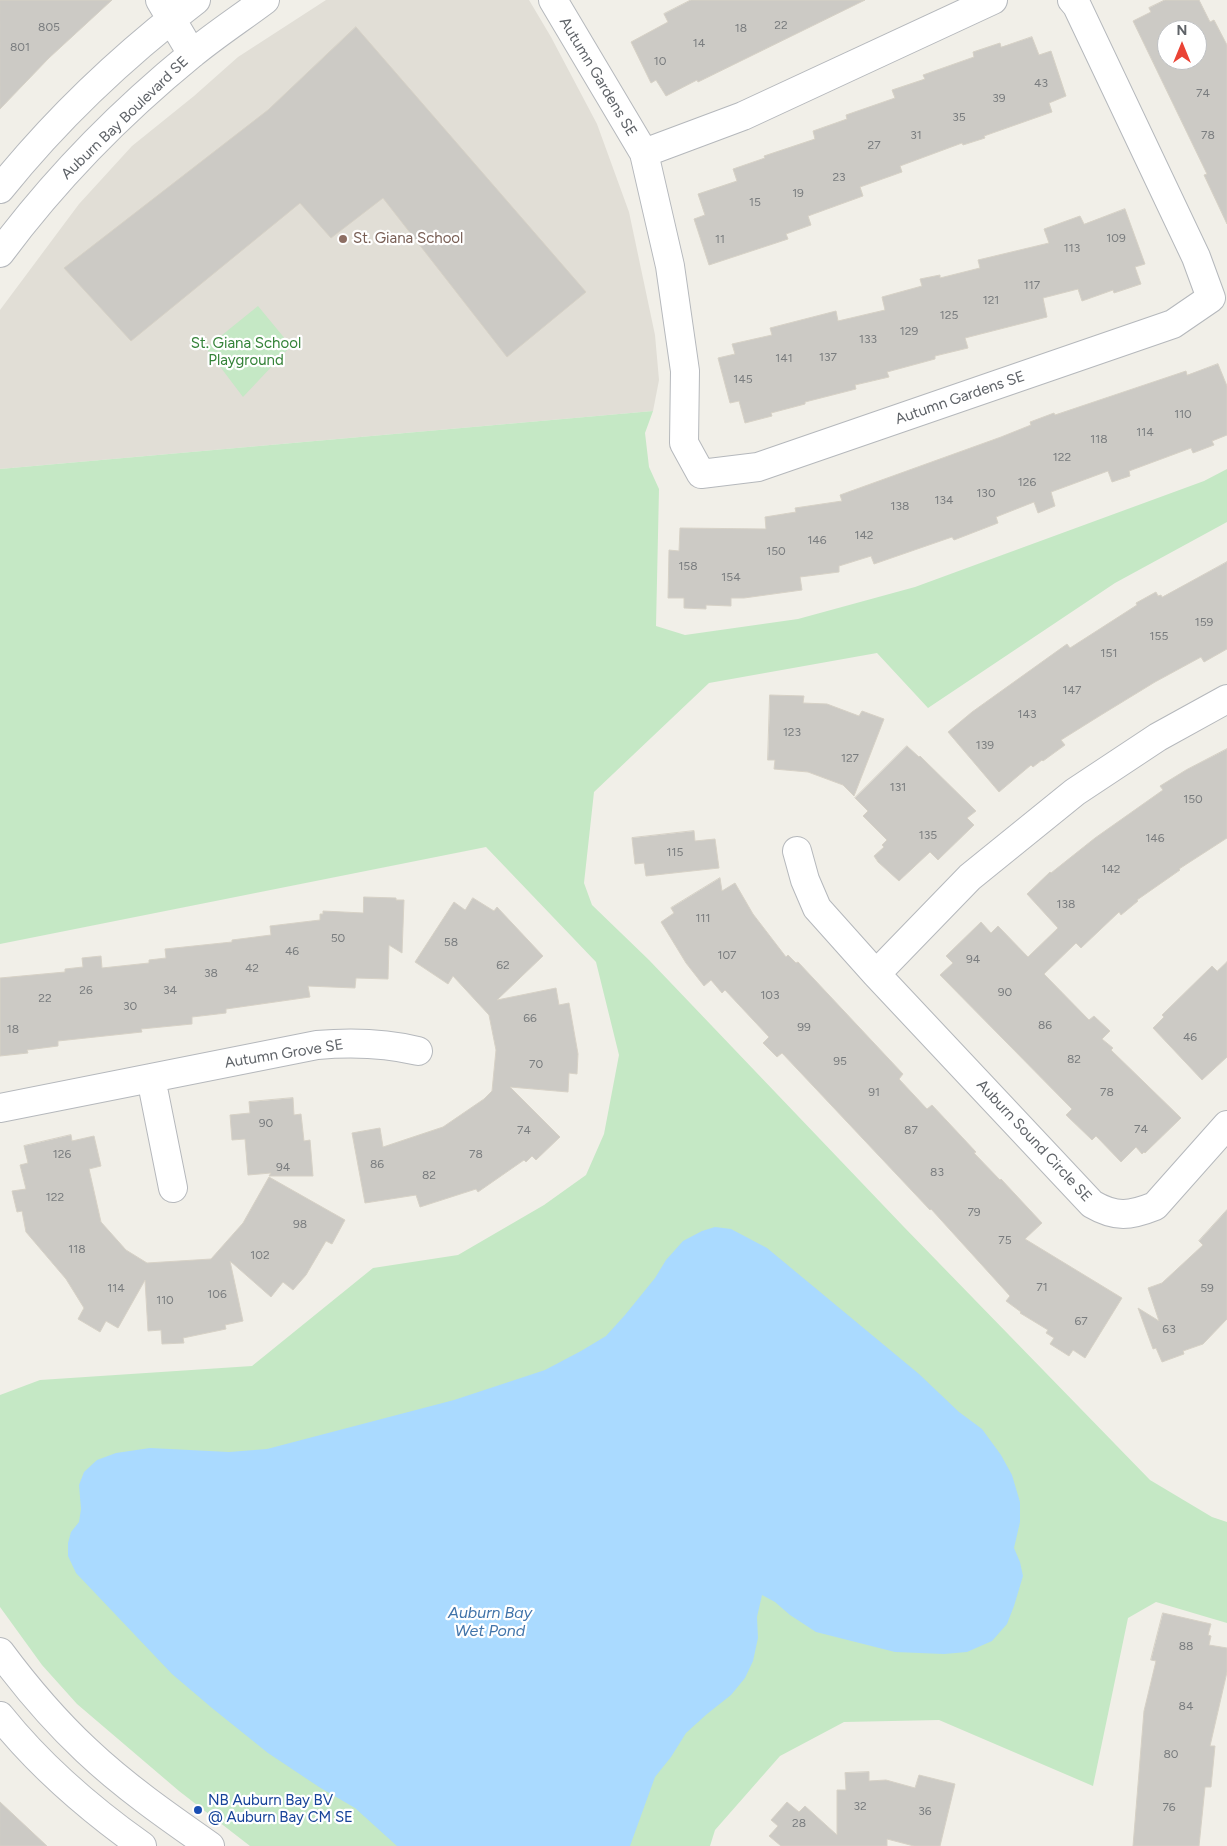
<!DOCTYPE html>
<html>
<head>
<meta charset="utf-8">
<style>
  body { margin:0 }
  #map { position:relative; width:1227px; height:1846px; overflow:hidden; background:#f1efe8; font-family:Figtree,sans-serif }
  canvas { display:block }
  .north { position:absolute; left:1157px; top:20px; width:50px; height:50px; box-sizing:border-box; background:#fff; border:1px solid #bfc1c3; border-radius:50%; rotate:0deg; font-size:14px; font-weight:700; line-height:20px; text-align:center; color:#5f6368 }
  .north::after { content:''; display:block; margin:auto; width:18px; height:22px; background:#ea4335; clip-path:polygon(50% 0,100% 100%,50% 72%,0 100%) }
</style>
</head>
<body>
<div id="map">
<canvas width="1227" height="1846"></canvas>
<div class="north">N</div>
</div>
<script>
const context = document.querySelector('canvas').getContext('2d');
context.lineJoin = 'round';
function fillPath(path, color) {
  context.fillStyle = color;
  context.fill(path, 'evenodd');
}
function stroke(path, color, width, dash) {
  context.strokeStyle = color;
  context.lineWidth = width;
  context.lineCap = dash ? 'butt' : 'round';
  context.setLineDash(dash || []);
  context.stroke(path);
}
function label(font, color, halo, rows, align = 'center') {
  context.font = font + ' Figtree,sans-serif';
  context.lineWidth = 4.5;
  context.setLineDash([]);
  context.textBaseline = 'middle';
  context.strokeStyle = halo;
  context.fillStyle = color;
  for (const [text, x, y, turn = 0] of rows) {
    context.save();
    context.translate(x, y);
    context.rotate((+turn || 0) * Math.PI / 180);
    context.textAlign = isNaN(turn) ? turn : align;
    if (halo) context.strokeText(text, 0, 0);
    context.fillText(text, 0, 0);
    context.restore();
  }
}
fillPath(new Path2D(`
  M 326,0 L 529,0 L 551,37 L 597,124 L 629,212 L 655,335 L 659,380 L 653,411 L 0,469 L 0,310 L 79,204 L 132,146 L 194,96 L 238,57 Z`), '#e1ded6');
fillPath(new Path2D(`
  M 258,306 L 291,346 L 243,397 L 206,348 Z
  M 653,411 L 645,433 L 649,467 L 659,489 L 656,626 L 685,635 L 798,619 L 915,587 L 1204,481 L 1227,469 L 1227,522 L 1115,583 L 928,708 L 877,653 L 709,683 L 594,792 L 584,883 L 592,905 L 649,960 L 903,1226 L 1150,1480 L 1212,1517 L 1227,1522 L 1227,1623 L 1156,1602 L 1128,1618 L 1093,1786 L 939,1720 L 844,1722 L 780,1756 L 715,1830 L 710,1846 L 250,1846 L 179,1791 L 77,1704 L 42,1665 L 0,1607 L 0,1395 L 40,1380 L 252,1366 L 373,1268 L 458,1255 L 544,1205 L 586,1175 L 604,1134 L 619,1055 L 596,962 L 486,847 L 0,944 L 0,469 Z`), '#c5e8c5');
fillPath(new Path2D(`
  M 715,1227 L 731,1229 L 767,1248 L 919,1374 L 959,1412 L 982,1429 L 1001,1455 L 1012,1475 L 1020,1502 L 1020,1522 L 1014,1548 L 1020,1562 L 1023,1576 L 1014,1606 L 1007,1624 L 992,1641 L 967,1652 L 944,1654 L 895,1652 L 816,1632 L 790,1615 L 775,1602 L 762,1595 L 757,1617 L 758,1638 L 753,1661 L 745,1678 L 731,1695 L 707,1714 L 686,1733 L 671,1757 L 655,1777 L 630,1846 L 397,1846 L 355,1808 L 319,1787 L 268,1753 L 212,1708 L 172,1674 L 76,1573 L 68,1556 L 68,1543 L 71,1532 L 79,1522 L 81,1509 L 79,1485 L 84,1472 L 97,1460 L 116,1453 L 150,1448 L 229,1452 L 267,1449 L 454,1400 L 545,1370 L 581,1351 L 606,1336 L 625,1315 L 655,1278 L 666,1260 L 683,1241 L 702,1231 Z`), '#aadaff');
const building = new Path2D(`
  M 0,0 L 112,0 L 49,58 L 0,109 Z
  M 691,0 L 865,0 L 698,82 L 697,80 L 666,96 L 656,80 L 651,83 L 631,42 L 668,22 L 664,14 Z
  M 1165,0 L 1199,0 L 1210,22 L 1214,20 L 1227,45 L 1227,224 L 1204,175 L 1207,174 L 1133,21 L 1151,12 L 1149,8 ZM 1167,30 L 1197,30 L 1197,60 L 1167,60 Z
  M 356,27 L 586,292 L 507,357 L 383,198 L 331,238 L 300,203 L 131,341 L 64,268 L 268,110 Z
  M 1032,37 L 1039,55 L 1051,51 L 1066,96 L 1049,103 L 1052,112 L 984,136 L 985,138 L 963,145 L 962,143 L 900,166 L 902,172 L 860,187 L 863,196 L 808,216 L 811,225 L 786,234 L 788,239 L 709,265 L 694,219 L 705,215 L 698,194 L 737,181 L 733,169 L 765,158 L 764,156 L 815,139 L 813,131 L 847,119 L 846,115 L 895,98 L 892,90 L 925,79 L 923,75 L 974,57 L 973,52 L 1000,43 L 1001,47 Z
  M 1125,209 L 1145,264 L 1135,267 L 1141,284 L 1114,293 L 1113,290 L 1082,301 L 1078,289 L 1043,298 L 1047,317 L 965,338 L 968,348 L 935,356 L 935,359 L 887,372 L 889,377 L 855,385 L 856,389 L 805,402 L 805,404 L 771,413 L 772,416 L 745,423 L 739,401 L 730,403 L 718,358 L 735,354 L 732,344 L 772,335 L 770,328 L 836,311 L 838,321 L 885,310 L 882,297 L 922,286 L 920,279 L 940,275 L 940,278 L 980,268 L 978,260 L 1049,243 L 1044,229 L 1080,216 L 1084,224 Z
  M 1218,364 L 1227,386 L 1227,435 L 1212,441 L 1214,445 L 1193,453 L 1191,448 L 1129,471 L 1130,476 L 1112,482 L 1108,471 L 1051,492 L 1055,506 L 1038,513 L 1034,502 L 996,517 L 998,523 L 954,540 L 952,537 L 874,564 L 871,556 L 839,566 L 839,572 L 800,577 L 802,590 L 744,598 L 731,598 L 731,606 L 706,605 L 706,609 L 684,608 L 684,598 L 668,598 L 669,550 L 679,551 L 680,528 L 766,529 L 765,517 L 796,512 L 795,508 L 842,501 L 840,495 L 1001,437 L 1031,425 L 1030,422 L 1054,413 L 1055,415 L 1186,371 L 1187,375 Z
  M 1227,562 L 1227,649 L 1204,662 L 1201,657 L 1155,682 L 1101,715 L 1061,740 L 1065,745 L 1043,761 L 1042,760 L 1033,767 L 1031,765 L 999,792 L 948,732 L 972,712 L 1067,644 L 1070,648 L 1137,605 L 1136,603 L 1156,592 L 1158,596 L 1161,595 L 1162,597 Z
  M 770,695 L 804,696 L 803,703 L 827,704 L 859,716 L 862,711 L 884,719 L 854,796 L 843,785 L 808,772 L 774,769 L 775,760 L 768,760 Z
  M 907,746 L 919,757 L 920,756 L 976,811 L 967,818 L 974,825 L 938,860 L 930,852 L 899,881 L 878,862 L 874,856 L 884,847 L 882,845 L 887,840 L 863,816 L 868,811 L 855,798 Z
  M 1227,749 L 1227,838 L 1179,869 L 1180,870 L 1137,900 L 1138,901 L 1121,915 L 1119,912 L 1081,948 L 1076,943 L 1044,974 L 1089,1020 L 1094,1016 L 1110,1031 L 1102,1039 L 1113,1048 L 1111,1050 L 1181,1118 L 1145,1153 L 1144,1152 L 1142,1154 L 1136,1147 L 1121,1162 L 1096,1136 L 1092,1140 L 1066,1115 L 1072,1109 L 940,975 L 953,963 L 946,956 L 981,922 L 991,933 L 998,926 L 1028,957 L 1058,928 L 1027,894 L 1050,872 L 1051,873 L 1095,838 L 1163,790 L 1160,786 L 1186,770 Z
  M 694,831 L 695,841 L 715,839 L 719,868 L 646,876 L 644,863 L 635,864 L 632,838 Z
  M 720,878 L 722,891 L 735,883 L 753,914 L 786,957 L 788,955 L 796,963 L 798,962 L 903,1074 L 899,1079 L 927,1109 L 932,1105 L 976,1152 L 974,1153 L 1000,1180 L 1001,1179 L 1042,1223 L 1025,1239 L 1122,1298 L 1085,1358 L 1073,1350 L 1069,1356 L 1050,1344 L 1054,1338 L 1046,1333 L 1048,1330 L 1020,1313 L 1021,1312 L 1006,1301 L 1010,1296 L 931,1209 L 930,1210 L 782,1053 L 777,1057 L 763,1043 L 769,1037 L 725,990 L 722,993 L 711,980 L 704,986 L 686,963 L 661,922 L 674,913 L 671,908 Z
  M 364,897 L 396,898 L 396,900 L 404,900 L 402,953 L 389,945 L 388,979 L 356,978 L 355,988 L 308,986 L 310,997 L 226,1009 L 226,1013 L 192,1017 L 192,1024 L 141,1029 L 142,1032 L 58,1041 L 58,1046 L 27,1050 L 28,1053 L 0,1056 L 0,978 L 65,972 L 65,969 L 83,967 L 82,958 L 101,956 L 102,968 L 149,963 L 149,960 L 166,958 L 165,949 L 232,942 L 232,940 L 271,935 L 270,926 L 320,920 L 320,914 L 323,914 L 323,911 L 363,913 Z
  M 473,898 L 494,911 L 497,907 L 543,956 L 497,1000 L 556,988 L 559,1005 L 569,1003 L 578,1054 L 577,1074 L 569,1073 L 568,1092 L 510,1087 L 560,1137 L 536,1160 L 532,1156 L 526,1162 L 524,1160 L 478,1192 L 476,1189 L 420,1207 L 416,1195 L 365,1203 L 352,1133 L 380,1128 L 383,1147 L 443,1127 L 484,1099 L 492,1091 L 496,1050 L 489,1015 L 453,976 L 448,984 L 415,962 L 454,902 L 465,910 Z
  M 1227,962 L 1227,1057 L 1202,1080 L 1153,1028 L 1164,1017 L 1162,1015 L 1212,966 L 1217,971 Z
  M 293,1098 L 294,1115 L 301,1114 L 304,1141 L 310,1140 L 313,1176 L 269,1176 L 271,1173 L 248,1175 L 245,1139 L 232,1140 L 230,1115 L 250,1113 L 249,1102 Z
  M 71,1135 L 72,1141 L 94,1136 L 101,1166 L 89,1169 L 101,1222 L 126,1250 L 147,1263 L 211,1259 L 243,1223 L 269,1177 L 345,1220 L 332,1244 L 326,1241 L 306,1275 L 293,1290 L 283,1282 L 271,1297 L 230,1261 L 243,1321 L 225,1325 L 226,1329 L 183,1338 L 184,1343 L 162,1344 L 161,1330 L 148,1331 L 145,1280 L 118,1328 L 106,1321 L 100,1332 L 78,1319 L 84,1308 L 66,1279 L 26,1232 L 22,1211 L 17,1212 L 12,1191 L 26,1189 L 20,1165 L 28,1163 L 24,1146 Z
  M 1227,1210 L 1227,1319 L 1203,1344 L 1183,1351 L 1184,1354 L 1162,1362 L 1156,1348 L 1153,1349 L 1138,1308 L 1159,1321 L 1148,1288 L 1162,1283 L 1203,1245 L 1199,1241 Z
  M 1163,1613 L 1211,1624 L 1208,1635 L 1211,1636 L 1209,1645 L 1227,1648 L 1227,1672 L 1210,1746 L 1215,1746 L 1211,1787 L 1205,1787 L 1199,1846 L 1133,1846 L 1144,1711 L 1156,1661 L 1151,1660 Z
  M 869,1772 L 869,1781 L 886,1780 L 915,1788 L 919,1775 L 955,1784 L 940,1846 L 914,1846 L 887,1839 L 887,1846 L 781,1846 L 769,1836 L 778,1826 L 771,1820 L 787,1802 L 799,1812 L 805,1806 L 837,1835 L 837,1790 L 846,1790 L 845,1773 Z
  M 0,1802 L 47,1846 L 0,1846 Z`);
fillPath(building, '#cccac5');
stroke(building, '#d6d1c6', 1);
const minor = new Path2D(`
  M 160,0 L 192,54
  M 553,0 L 644,153 L 670,266 L 685,371 L 684,443 L 701,474 L 758,467 L 1173,324 L 1211,298 L 1196,257 L 1077,6 L 1072,0
  M 644,153 L 743,116 L 993,0
  M 0,189 C 57,118 124,55 196,0
  M 0,253 C 55,179 121,112 192,54 C 215,35 241,18 265,0
  M 1227,699 L 1158,737 L 1075,792 L 970,877 L 876,974 L 1092,1204 C 1116,1218 1130,1216 1155,1206 L 1227,1125
  M 797,851 L 805,880 L 817,908 L 876,974
  M 151,1078 L 173,1188
  M 0,1108 L 317,1045 C 352,1042 385,1043 418,1051
  M 0,1652 C 26,1687 54,1720 86,1750 C 124,1786 167,1816 210,1846
  M 0,1716 C 40,1766 90,1809 142,1846`);
stroke(minor, '#b5b8bc', 30);
stroke(minor, '#fff', 28);
for (const [x, y, r, color] of [
  [343,239,5,"#8d6e63"],
  [198,1810,5,"#1a4fb4"]
]) {
  const dot = new Path2D();
  dot.arc(x, y, r, 0, 2 * Math.PI);
  context.fillStyle = color;
  context.fill(dot);
  stroke(dot, '#fff', 2);
}
label('12px', '#7a7d7f', null, [
  ["22",781,25],
  ["805",49,27],
  ["18",741,28],
  ["14",699,43],
  ["801",20,47],
  ["10",660,61],
  ["43",1041,83],
  ["74",1203,93],
  ["39",999,98],
  ["35",959,117],
  ["31",916,135],
  ["78",1208,135],
  ["27",874,145],
  ["23",839,177],
  ["19",798,193],
  ["15",755,202],
  ["109",1116,238],
  ["11",720,239],
  ["113",1072,248],
  ["117",1032,285],
  ["121",991,300],
  ["125",949,315],
  ["129",909,331],
  ["133",868,339],
  ["137",828,357],
  ["141",784,358],
  ["145",743,379],
  ["110",1183,414],
  ["114",1145,432],
  ["118",1099,439],
  ["122",1062,457],
  ["126",1027,482],
  ["130",986,493],
  ["134",944,500],
  ["138",900,506],
  ["142",864,535],
  ["146",817,540],
  ["150",776,551],
  ["158",688,566],
  ["154",731,577],
  ["159",1204,622],
  ["155",1159,636],
  ["151",1109,653],
  ["147",1072,690],
  ["143",1027,714],
  ["123",792,732],
  ["139",985,745],
  ["127",850,758],
  ["131",898,787],
  ["150",1193,799],
  ["135",928,835],
  ["146",1155,838],
  ["115",675,852],
  ["142",1111,869],
  ["138",1066,904],
  ["111",703,918],
  ["50",338,938],
  ["58",451,942],
  ["46",292,951],
  ["107",727,955],
  ["94",973,959],
  ["62",503,965],
  ["42",252,968],
  ["38",211,973],
  ["26",86,990],
  ["34",170,990],
  ["90",1005,992],
  ["103",770,995],
  ["22",45,998],
  ["30",130,1006],
  ["66",530,1018],
  ["86",1045,1025],
  ["99",804,1027],
  ["18",13,1029],
  ["46",1190,1037],
  ["82",1074,1059],
  ["95",840,1061],
  ["70",536,1064],
  ["91",874,1092],
  ["78",1107,1092],
  ["90",266,1123],
  ["74",1141,1129],
  ["74",524,1130],
  ["87",911,1130],
  ["126",62,1154],
  ["78",476,1154],
  ["86",377,1164],
  ["94",283,1167],
  ["83",937,1172],
  ["82",429,1175],
  ["122",55,1197],
  ["79",974,1212],
  ["98",300,1224],
  ["75",1005,1240],
  ["118",77,1249],
  ["102",260,1255],
  ["71",1042,1287],
  ["114",116,1288],
  ["59",1207,1288],
  ["106",217,1294],
  ["110",165,1300],
  ["67",1081,1321],
  ["63",1169,1329],
  ["88",1186,1646],
  ["84",1186,1706],
  ["80",1171,1754],
  ["32",860,1806],
  ["76",1169,1807],
  ["36",925,1811],
  ["28",799,1823]
]);
label('15px', '#5f6368', '#fff', [
  ["Autumn Gardens SE",598,77,59],
  ["Auburn Bay Boulevard SE",125,118,-44],
  ["Autumn Gardens SE",960,398,-19],
  ["Autumn Grove SE",284,1054,-9],
  ["Auburn Sound Circle SE",1034,1141,47]
]);
label('15px', '#785e54', '#fff', [
  ["St. Giana School",353,239]
], 'left');
label('15px', '#348238', '#fff', [
  ["St. Giana School",246,344],
  ["Playground",246,361]
]);
label('15px', '#164399', '#fff', [
  ["NB Auburn Bay BV",208,1801],
  ["@ Auburn Bay CM SE",208,1818]
], 'left');
label('italic 16px', '#4174aa', '#fff', [
  ["Auburn Bay",490,1613],
  ["Wet Pond",490,1631]
]);
</script>
</body>
</html>
